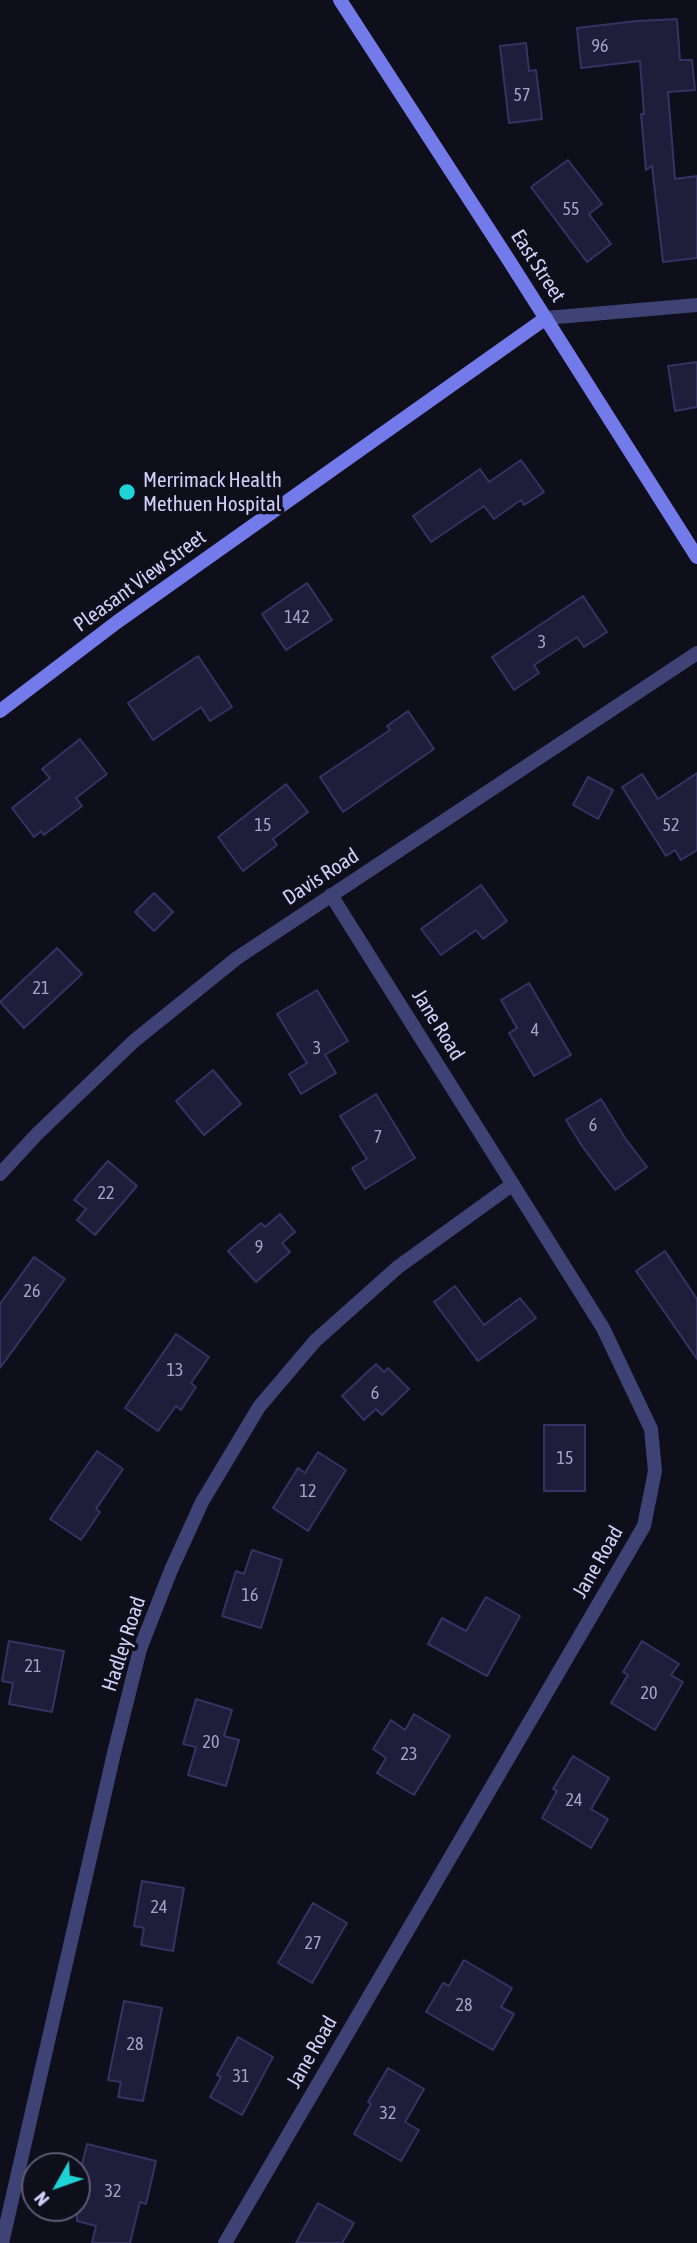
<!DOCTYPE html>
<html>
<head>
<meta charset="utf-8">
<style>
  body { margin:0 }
  #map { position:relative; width:697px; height:2243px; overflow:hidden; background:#0f0e1b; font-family:"Asap Condensed",sans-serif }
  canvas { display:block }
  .north { position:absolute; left:21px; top:2152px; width:70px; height:70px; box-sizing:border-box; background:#0f0e1b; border:2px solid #5c5b73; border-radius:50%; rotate:230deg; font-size:19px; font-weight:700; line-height:28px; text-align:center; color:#d0cff8 }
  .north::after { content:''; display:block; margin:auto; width:24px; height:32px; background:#1ed3d5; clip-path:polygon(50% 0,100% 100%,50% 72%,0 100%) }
</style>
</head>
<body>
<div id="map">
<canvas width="697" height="2243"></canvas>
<div class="north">N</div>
</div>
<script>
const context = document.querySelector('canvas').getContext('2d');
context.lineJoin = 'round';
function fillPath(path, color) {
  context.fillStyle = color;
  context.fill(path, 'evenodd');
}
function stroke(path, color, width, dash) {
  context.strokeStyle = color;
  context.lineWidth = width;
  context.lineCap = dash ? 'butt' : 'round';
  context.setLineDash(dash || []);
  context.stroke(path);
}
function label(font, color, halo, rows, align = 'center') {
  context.font = font + ' "Asap Condensed",sans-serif';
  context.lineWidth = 7;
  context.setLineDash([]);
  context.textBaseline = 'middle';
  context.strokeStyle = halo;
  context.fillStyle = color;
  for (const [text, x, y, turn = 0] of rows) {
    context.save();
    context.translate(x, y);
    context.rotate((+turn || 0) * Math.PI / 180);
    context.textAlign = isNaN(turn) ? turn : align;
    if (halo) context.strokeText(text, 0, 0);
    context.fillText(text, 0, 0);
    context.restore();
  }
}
const building = new Path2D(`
  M 677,19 L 680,60 L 692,60 L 695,90 L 668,92 L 675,179 L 697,176 L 697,258 L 663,262 L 652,166 L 646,170 L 641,114 L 644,114 L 640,61 L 581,68 L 577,28 L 637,21 Z
  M 526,43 L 529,71 L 536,70 L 542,119 L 509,123 L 500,46 Z
  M 568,160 L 602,204 L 589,214 L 611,244 L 587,262 L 531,187 Z
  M 697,362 L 697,407 L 675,411 L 668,366 Z
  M 521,460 L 544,492 L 524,505 L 521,500 L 494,519 L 484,506 L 431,542 L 413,516 L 480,469 L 489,482 Z
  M 307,583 L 332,620 L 286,650 L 262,614 Z
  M 583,596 L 607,632 L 584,647 L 577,637 L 534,665 L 539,673 L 514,690 L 492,657 Z
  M 198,656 L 232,707 L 210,721 L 201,707 L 153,740 L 128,703 Z
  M 408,711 L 434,749 L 343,812 L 320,777 L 390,730 L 387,726 Z
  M 80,739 L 107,774 L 76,798 L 82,806 L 44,835 L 41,831 L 34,837 L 12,808 L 50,778 L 42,769 Z
  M 697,773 L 697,850 L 681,860 L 675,850 L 666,856 L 622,787 L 642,774 L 658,799 Z
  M 588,777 L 613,790 L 598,819 L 573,805 Z
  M 286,784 L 308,812 L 273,839 L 277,845 L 243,871 L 218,837 Z
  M 481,885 L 507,921 L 483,939 L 476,930 L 441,955 L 421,929 Z
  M 154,893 L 173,912 L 154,931 L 135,912 Z
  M 57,948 L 82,974 L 24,1028 L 0,1002 Z
  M 529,983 L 571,1055 L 534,1076 L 509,1033 L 517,1028 L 501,1000 Z
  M 317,990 L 348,1041 L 325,1055 L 336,1073 L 301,1094 L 289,1074 L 307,1063 L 277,1014 Z
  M 213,1070 L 241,1104 L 204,1135 L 176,1101 Z
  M 376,1094 L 415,1158 L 365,1189 L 352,1168 L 367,1159 L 340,1116 Z
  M 601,1099 L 625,1138 L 647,1167 L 615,1190 L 582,1146 L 566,1120 Z
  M 108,1161 L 137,1186 L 95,1235 L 77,1220 L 86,1209 L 74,1200 Z
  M 280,1214 L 295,1232 L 282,1243 L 290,1252 L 256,1282 L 228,1251 L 261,1223 L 265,1227 Z
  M 665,1251 L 697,1299 L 697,1359 L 636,1271 Z
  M 34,1257 L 65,1279 L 0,1368 L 0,1304 Z
  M 455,1286 L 484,1325 L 520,1298 L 536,1318 L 478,1361 L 434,1302 Z
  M 176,1334 L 209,1357 L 191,1383 L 196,1387 L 181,1410 L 176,1406 L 158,1431 L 125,1408 Z
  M 376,1364 L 384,1372 L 388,1368 L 409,1389 L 382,1415 L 376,1409 L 364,1420 L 342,1396 Z
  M 544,1425 L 585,1425 L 585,1491 L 544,1491 Z
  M 97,1451 L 123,1469 L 96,1509 L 100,1512 L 81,1540 L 50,1519 Z
  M 318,1452 L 346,1470 L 308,1531 L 273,1508 L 298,1468 L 305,1473 Z
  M 252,1550 L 282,1560 L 261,1628 L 222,1616 L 236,1571 L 244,1574 Z
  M 486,1597 L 520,1616 L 487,1676 L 428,1644 L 442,1618 L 466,1631 Z
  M 9,1641 L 64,1651 L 52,1712 L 9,1704 L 13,1683 L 2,1681 Z
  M 642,1641 L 679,1664 L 671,1675 L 683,1682 L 655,1730 L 611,1703 L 628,1675 L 623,1672 Z
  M 196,1699 L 232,1710 L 224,1736 L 239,1740 L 226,1786 L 188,1775 L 196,1747 L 183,1744 Z
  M 414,1714 L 450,1736 L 414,1795 L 377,1773 L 386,1758 L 373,1749 L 391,1720 L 405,1730 Z
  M 573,1756 L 609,1778 L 591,1809 L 608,1819 L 591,1848 L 542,1818 L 557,1791 L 553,1789 Z
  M 142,1881 L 184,1888 L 173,1951 L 141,1945 L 144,1928 L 134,1926 Z
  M 313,1903 L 347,1923 L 312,1983 L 278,1963 Z
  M 464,1960 L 512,1988 L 501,2007 L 514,2014 L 493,2050 L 426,2012 L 443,1983 L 449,1986 Z
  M 124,2001 L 162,2008 L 143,2101 L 118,2097 L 121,2082 L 108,2080 Z
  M 238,2037 L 273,2057 L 242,2115 L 210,2097 L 221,2077 L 217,2075 Z
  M 388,2068 L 424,2089 L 405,2122 L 419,2130 L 401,2161 L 354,2134 L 371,2104 L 368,2102 Z
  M 87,2144 L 156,2161 L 146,2204 L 140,2202 L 130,2243 L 92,2243 L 96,2226 L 77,2221 L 77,2185 Z
  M 318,2203 L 354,2223 L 342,2243 L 296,2243 Z`);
fillPath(building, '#201d3a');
stroke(building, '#373263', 2);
stroke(new Path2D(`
  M 546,318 L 697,305
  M 0,1174 L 37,1134 L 134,1041 L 237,958 L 697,653
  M 2,2243 L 114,1753 L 140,1649 L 171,1570 L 202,1502 L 259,1407 L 315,1341 L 398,1267 L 513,1184
  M 225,2243 L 644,1526 L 655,1471 L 651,1429 L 603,1328 L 331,895`), '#3f4274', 14);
stroke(new Path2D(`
  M 340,0 L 508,259 L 697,557
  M 0,711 L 117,622 L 546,318`), '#737beb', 14);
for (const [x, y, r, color] of [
  [127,492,9,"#1ed3d5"]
]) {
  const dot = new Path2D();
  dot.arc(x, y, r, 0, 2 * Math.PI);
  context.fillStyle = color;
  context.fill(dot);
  stroke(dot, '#0f0e1b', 2.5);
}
label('18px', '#a4a2c8', null, [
  ["96",600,46],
  ["57",522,95],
  ["55",571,209],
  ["142",297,617],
  ["3",542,642],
  ["15",263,825],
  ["52",671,825],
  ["21",41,988],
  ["4",535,1030],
  ["3",317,1048],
  ["6",593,1125],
  ["7",378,1137],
  ["22",106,1193],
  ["9",259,1247],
  ["26",32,1291],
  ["13",175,1370],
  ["6",375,1393],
  ["15",565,1458],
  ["12",308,1491],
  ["16",250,1595],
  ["21",33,1666],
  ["20",649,1693],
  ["20",211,1742],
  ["23",409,1754],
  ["24",574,1800],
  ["24",159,1907],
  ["27",313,1943],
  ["28",464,2005],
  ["28",135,2044],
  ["31",241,2076],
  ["32",388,2113],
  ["32",113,2191]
]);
label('21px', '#d0cff8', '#0f0e1b', [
  ["East Street",538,266,57],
  ["Pleasant View Street",140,581,-36],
  ["Davis Road",321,877,-33],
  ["Jane Road",438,1025,58],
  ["Jane Road",598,1562,-60],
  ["Hadley Road",124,1644,-72],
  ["Jane Road",312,2052,-60]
]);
label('21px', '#d0cff8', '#0f0e1b', [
  ["Merrimack Health",143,480],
  ["Methuen Hospital",143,504]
], 'left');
</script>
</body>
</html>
